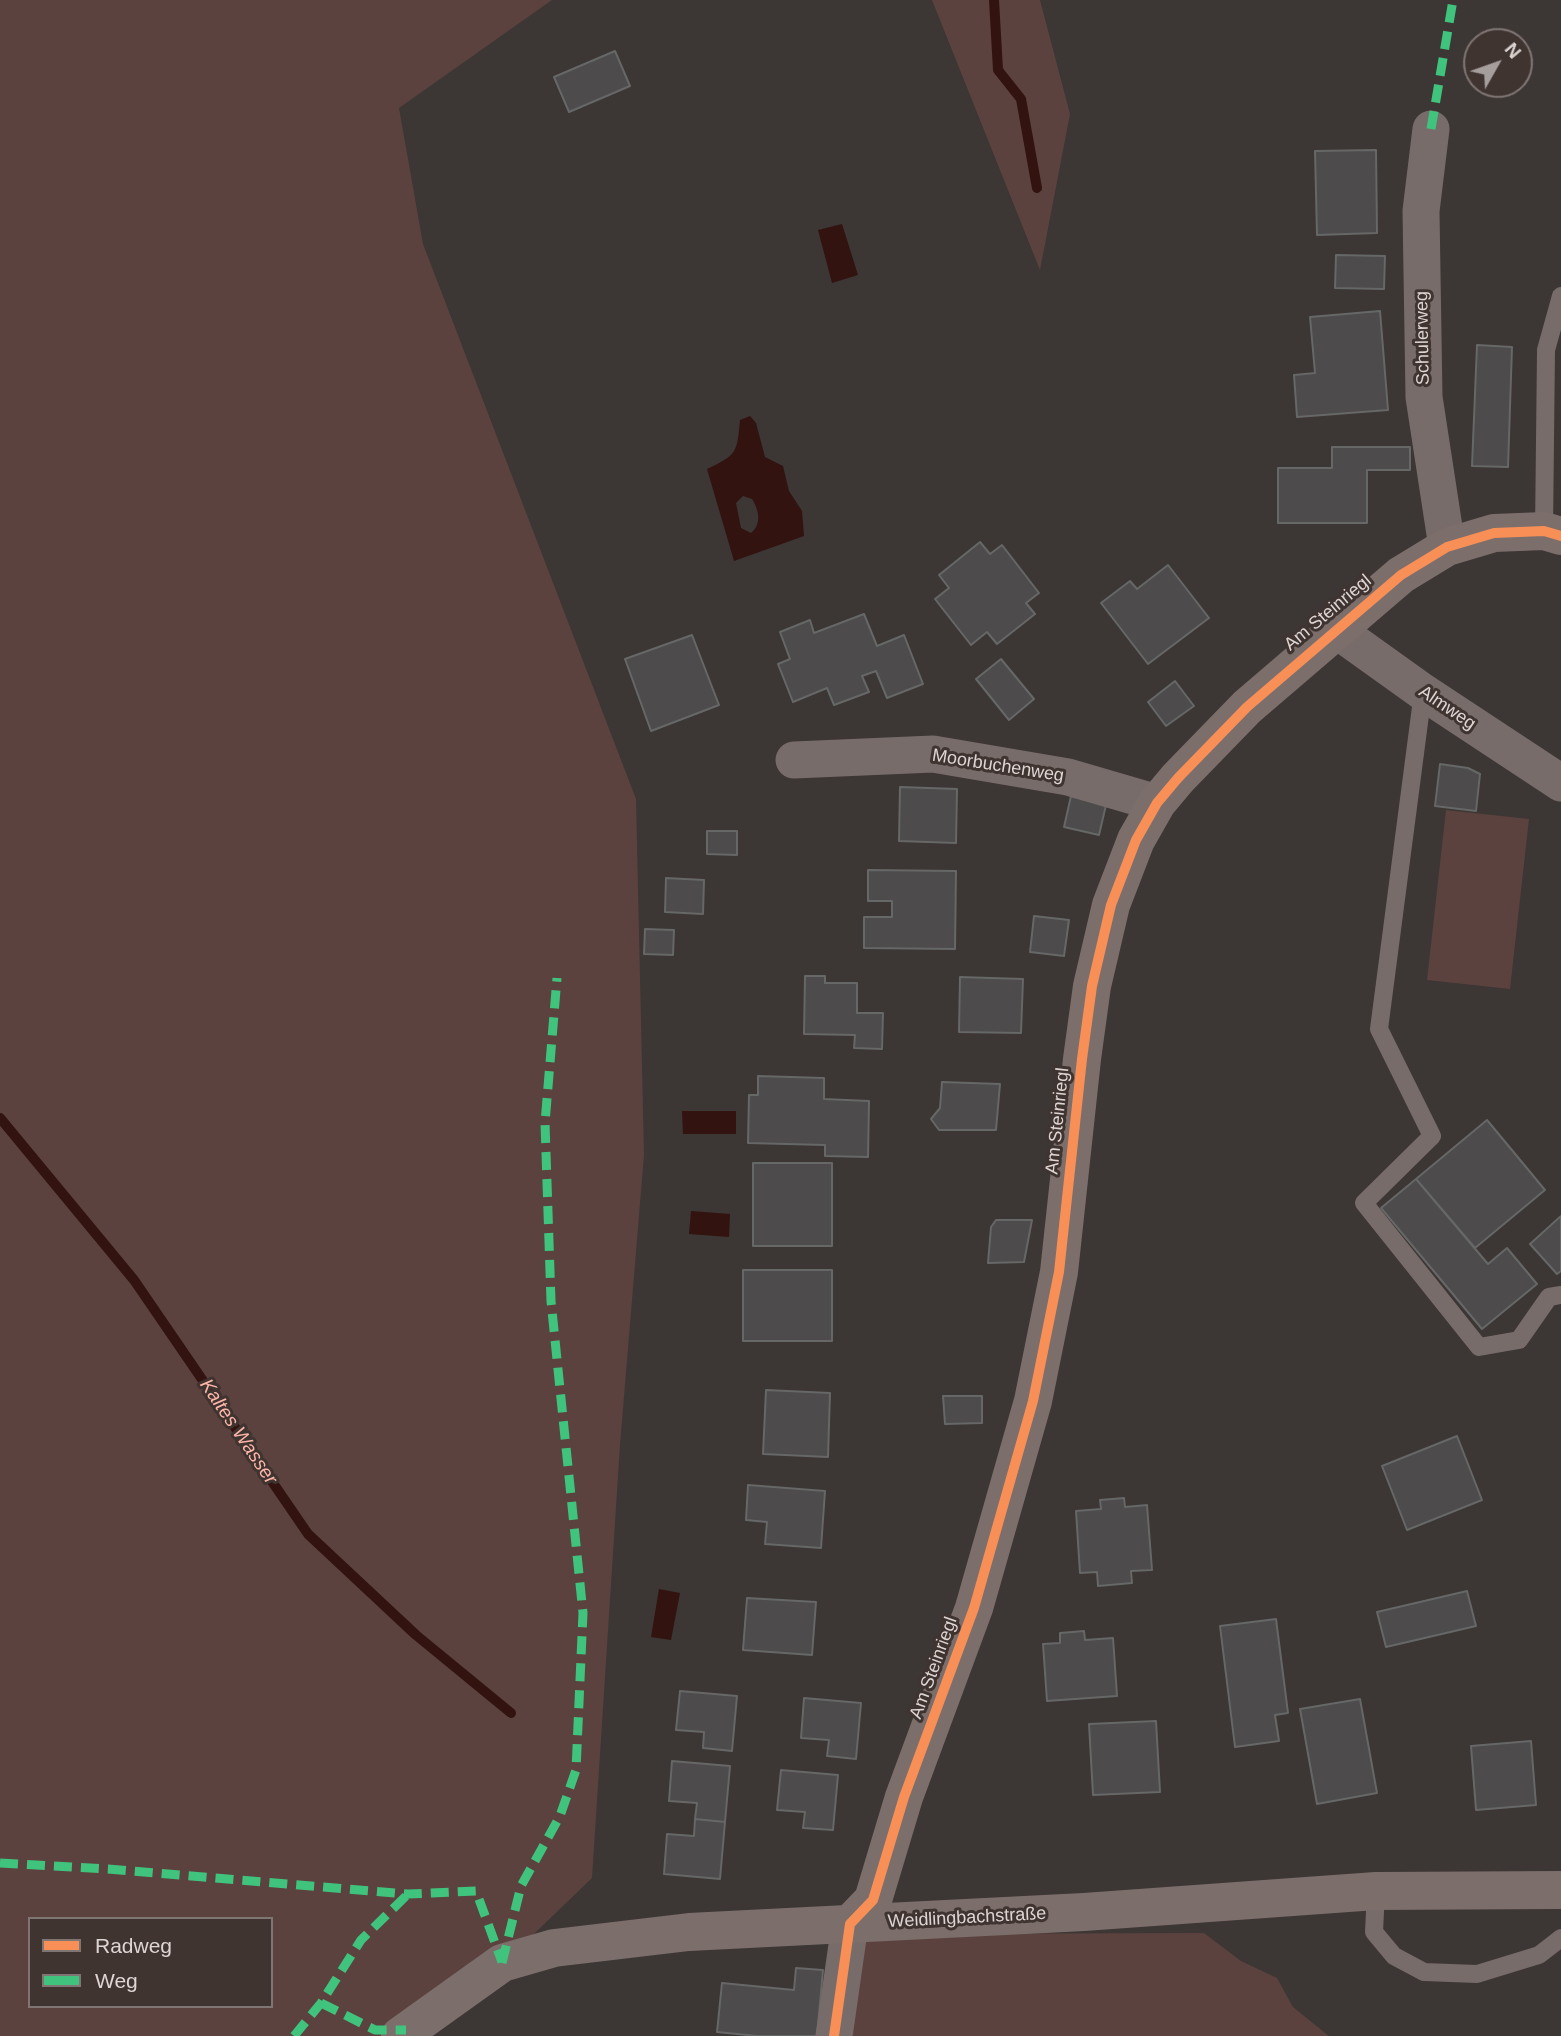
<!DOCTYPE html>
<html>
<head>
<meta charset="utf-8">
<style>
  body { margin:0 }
  #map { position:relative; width:1561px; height:2036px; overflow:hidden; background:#3c3634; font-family:Arial,sans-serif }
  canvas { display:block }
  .legend { position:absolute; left:28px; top:1917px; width:245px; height:91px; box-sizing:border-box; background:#403431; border:2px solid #7f7572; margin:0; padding:9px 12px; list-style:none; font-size:21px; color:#ded6d4 }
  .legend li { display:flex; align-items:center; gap:14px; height:35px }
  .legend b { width:35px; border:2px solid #7f7572 }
  .north { position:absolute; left:1463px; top:28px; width:70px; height:70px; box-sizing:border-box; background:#403431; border:2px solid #7f7572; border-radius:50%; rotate:50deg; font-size:19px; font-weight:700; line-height:28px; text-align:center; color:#ded6d4 }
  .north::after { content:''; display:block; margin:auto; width:24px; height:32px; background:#a59e9c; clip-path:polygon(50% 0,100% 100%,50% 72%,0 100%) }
</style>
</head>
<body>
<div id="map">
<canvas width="1561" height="2036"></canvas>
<ul class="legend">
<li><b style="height:9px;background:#f78f57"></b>Radweg</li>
<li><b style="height:9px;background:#40c37c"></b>Weg</li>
</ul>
<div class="north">N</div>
</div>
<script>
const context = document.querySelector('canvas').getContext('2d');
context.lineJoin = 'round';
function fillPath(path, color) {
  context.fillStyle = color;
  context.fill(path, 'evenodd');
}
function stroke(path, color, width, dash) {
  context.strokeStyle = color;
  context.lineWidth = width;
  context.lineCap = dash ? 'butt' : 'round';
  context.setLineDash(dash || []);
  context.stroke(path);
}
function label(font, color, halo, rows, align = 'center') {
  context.font = font + ' Arial,sans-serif';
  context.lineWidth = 6;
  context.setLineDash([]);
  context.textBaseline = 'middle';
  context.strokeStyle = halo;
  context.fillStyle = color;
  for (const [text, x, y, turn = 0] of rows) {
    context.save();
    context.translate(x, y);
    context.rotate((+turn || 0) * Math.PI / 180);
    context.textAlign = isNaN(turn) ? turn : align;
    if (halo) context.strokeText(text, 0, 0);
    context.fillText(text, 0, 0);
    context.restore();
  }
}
fillPath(new Path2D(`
  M 0,0 L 552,0 L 399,108 L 423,244 L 636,799 L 644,1155 L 620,1445 L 592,1878 L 428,2036 L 0,2036 ZM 30,1919 L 271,1919 L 271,2006 L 30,2006 Z
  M 932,0 L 1040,0 L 1070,114 L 1040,270 Z
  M 1446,810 L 1529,819 L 1510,989 L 1427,980 Z
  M 1204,1933 L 1241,1961 L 1277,1978 L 1293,2007 L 1329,2036 L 849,2036 L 855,1934 Z`), '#5b423e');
fillPath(new Path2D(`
  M 842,224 L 858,275 L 832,283 L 818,230 Z
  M 750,416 L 756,423 L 765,457 L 783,466 L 789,491 L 802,511 L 804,536 L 734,561 L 707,469 C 737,455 737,453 740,420 ZM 743,496 L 752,499 C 759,510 762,524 751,533 L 741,528 L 736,503 Z
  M 682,1111 L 736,1111 L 736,1134 L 683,1134 Z
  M 691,1211 L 730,1214 L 729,1237 L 689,1234 Z
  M 659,1589 L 680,1593 L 671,1640 L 651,1637 Z`), '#32130f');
stroke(new Path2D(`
  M 994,0 L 998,70 L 1021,99 L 1037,188
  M 0,1118 L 134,1280 L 308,1534 L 416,1635 L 511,1713`), '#32130f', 10);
const building = new Path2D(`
  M 615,51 L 630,86 L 569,112 L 554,77 Z
  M 1376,150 L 1377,233 L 1317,235 L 1315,151 Z
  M 1336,255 L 1385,256 L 1384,289 L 1335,288 Z
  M 1380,311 L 1388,410 L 1297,417 L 1294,375 L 1315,373 L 1310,317 Z
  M 1477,345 L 1512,347 L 1508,467 L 1472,466 Z
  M 1332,447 L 1410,447 L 1410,470 L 1367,470 L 1367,523 L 1278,523 L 1278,468 L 1332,468 Z
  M 980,542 L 990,554 L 1002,545 L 1039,593 L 1026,603 L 1035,614 L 997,644 L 987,632 L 971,645 L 935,599 L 949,588 L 939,575 Z
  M 1168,565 L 1209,618 L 1148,664 L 1101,603 L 1130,581 L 1137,589 Z
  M 864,614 L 877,646 L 904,635 L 923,684 L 887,698 L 876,671 L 862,676 L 869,692 L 834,705 L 827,688 L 793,702 L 778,664 L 790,659 L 780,632 L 810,620 L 814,633 Z
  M 692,635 L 719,705 L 651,731 L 625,659 Z
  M 1001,659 L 1034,699 L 1009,720 L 976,679 Z
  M 1175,681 L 1194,706 L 1166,726 L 1148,702 Z
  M 1440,764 L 1468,768 L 1480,774 L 1476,811 L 1435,806 Z
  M 900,787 L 957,789 L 956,843 L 899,841 Z
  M 1071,796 L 1106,805 L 1099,835 L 1064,827 Z
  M 707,831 L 737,831 L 737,855 L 707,854 Z
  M 868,870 L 956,871 L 955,949 L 864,948 L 864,917 L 892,917 L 892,901 L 868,901 Z
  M 666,878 L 704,880 L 703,914 L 665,912 Z
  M 1034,916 L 1069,920 L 1064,956 L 1030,952 Z
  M 645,929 L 674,930 L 673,955 L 644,954 Z
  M 805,976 L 825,976 L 825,983 L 857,983 L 857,1013 L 883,1013 L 882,1049 L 854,1048 L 855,1035 L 804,1034 Z
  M 960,977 L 1023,979 L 1021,1033 L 959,1032 Z
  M 758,1076 L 824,1078 L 824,1099 L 869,1101 L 868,1157 L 825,1156 L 825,1145 L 748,1143 L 749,1095 L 758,1095 Z
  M 942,1082 L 1000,1084 L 996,1130 L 939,1130 L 931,1119 L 940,1108 Z
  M 1487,1120 L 1545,1190 L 1475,1248 L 1416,1179 Z
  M 753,1163 L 832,1163 L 832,1246 L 753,1246 Z
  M 1416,1179 L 1488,1264 L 1507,1248 L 1537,1284 L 1482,1329 L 1381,1208 Z
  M 1561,1216 L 1561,1271 L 1557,1274 L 1530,1244 Z
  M 996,1220 L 1032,1220 L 1024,1262 L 988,1263 L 991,1227 Z
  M 743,1270 L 832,1270 L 832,1341 L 743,1341 Z
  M 766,1390 L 830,1393 L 828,1457 L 763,1454 Z
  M 943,1396 L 982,1396 L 982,1423 L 945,1424 Z
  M 1457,1436 L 1482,1500 L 1407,1530 L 1382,1466 Z
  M 748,1485 L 825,1491 L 821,1548 L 765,1544 L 767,1522 L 746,1520 Z
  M 1124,1498 L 1125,1507 L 1147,1505 L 1152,1570 L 1131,1571 L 1132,1583 L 1098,1586 L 1097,1572 L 1080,1573 L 1076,1511 L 1101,1509 L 1100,1500 Z
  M 1467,1591 L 1476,1626 L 1386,1647 L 1377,1612 Z
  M 747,1598 L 816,1602 L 812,1655 L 743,1650 Z
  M 1276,1619 L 1288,1713 L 1275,1715 L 1279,1741 L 1235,1747 L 1220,1626 Z
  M 1084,1631 L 1085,1640 L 1113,1638 L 1117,1696 L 1047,1701 L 1043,1644 L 1060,1643 L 1060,1633 Z
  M 680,1691 L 737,1696 L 732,1751 L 703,1748 L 704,1732 L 676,1730 Z
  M 804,1698 L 861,1703 L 856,1759 L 827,1756 L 829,1740 L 801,1738 Z
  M 1360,1699 L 1377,1793 L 1317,1804 L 1300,1709 Z
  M 1156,1721 L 1160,1792 L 1093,1795 L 1089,1724 Z
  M 1531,1741 L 1536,1805 L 1476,1810 L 1471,1746 Z
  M 672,1761 L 730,1766 L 725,1822 L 695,1819 L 697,1803 L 669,1801 Z
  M 781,1770 L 838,1775 L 833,1830 L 803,1828 L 805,1812 L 777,1810 Z
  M 695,1819 L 725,1822 L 720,1879 L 664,1874 L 667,1834 L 694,1836 Z
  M 796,1968 L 823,1970 L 817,2036 L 757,2036 L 717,2032 L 722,1983 L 794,1990 Z`);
fillPath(building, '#4d4b4b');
stroke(building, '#666767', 2);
stroke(new Path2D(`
  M 1544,531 L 1546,350 L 1561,296
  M 1423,692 L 1379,1029 L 1432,1136 L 1364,1203 L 1479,1347 L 1519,1340 L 1549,1297 L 1561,1295
  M 1376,1891 L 1374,1932 L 1394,1956 L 1424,1972 L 1477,1974 L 1539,1955 L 1561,1938`), '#786c6a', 18);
stroke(new Path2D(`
  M 1431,129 L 1421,211 L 1424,397 L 1447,547
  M 1335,629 L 1423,692 L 1561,783
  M 794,760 L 933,754 L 1068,777 L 1157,803
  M 834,2036 L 850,1924`), '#786c6a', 37);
stroke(new Path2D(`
  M 850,1924 L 873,1900 L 904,1797 L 974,1608 L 1033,1401 L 1059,1272 L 1082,1059 L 1092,986 L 1111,905 L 1136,840 L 1157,803 L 1178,778 L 1247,707 L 1401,575 L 1447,547 L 1494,533 L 1544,531 L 1561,536
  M 400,2036 L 502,1963 L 554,1948 L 689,1932 L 1084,1912 L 1376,1891 L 1561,1890`), '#7c6e6b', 38);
stroke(new Path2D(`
  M 1431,129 L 1453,0
  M 0,1863 L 108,1869 L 408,1894 L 476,1891 L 502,1962
  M 502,1963 L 521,1886 L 560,1816 L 576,1770 L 583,1613 L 551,1301 L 545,1123 L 557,978
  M 321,2003 L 375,2030 L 406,2030
  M 294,2036 L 321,2003 L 361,1940 L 408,1894`), '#40c37c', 9, [18, 9]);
stroke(new Path2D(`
  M 834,2036 L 850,1924 L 873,1900 L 904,1797 L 974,1608 L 1033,1401 L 1059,1272 L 1082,1059 L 1092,986 L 1111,905 L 1136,840 L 1157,803 L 1178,778 L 1247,707 L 1401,575 L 1447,547 L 1494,533 L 1544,531 L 1561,536`), '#f78f57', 10);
label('18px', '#ded6d4', '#403431', [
  ["Schulerweg",1423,338,-91],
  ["Am Steinriegl",1328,613,-40],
  ["Almweg",1447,708,34],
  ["Moorbuchenweg",998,766,9],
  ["Am Steinriegl",1058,1121,-84],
  ["Am Steinriegl",934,1668,-70],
  ["Weidlingbachstraße",967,1918,-3]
]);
label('italic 19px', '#fdb6a9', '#403431', [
  ["Kaltes Wasser",238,1432,56]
]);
</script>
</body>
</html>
